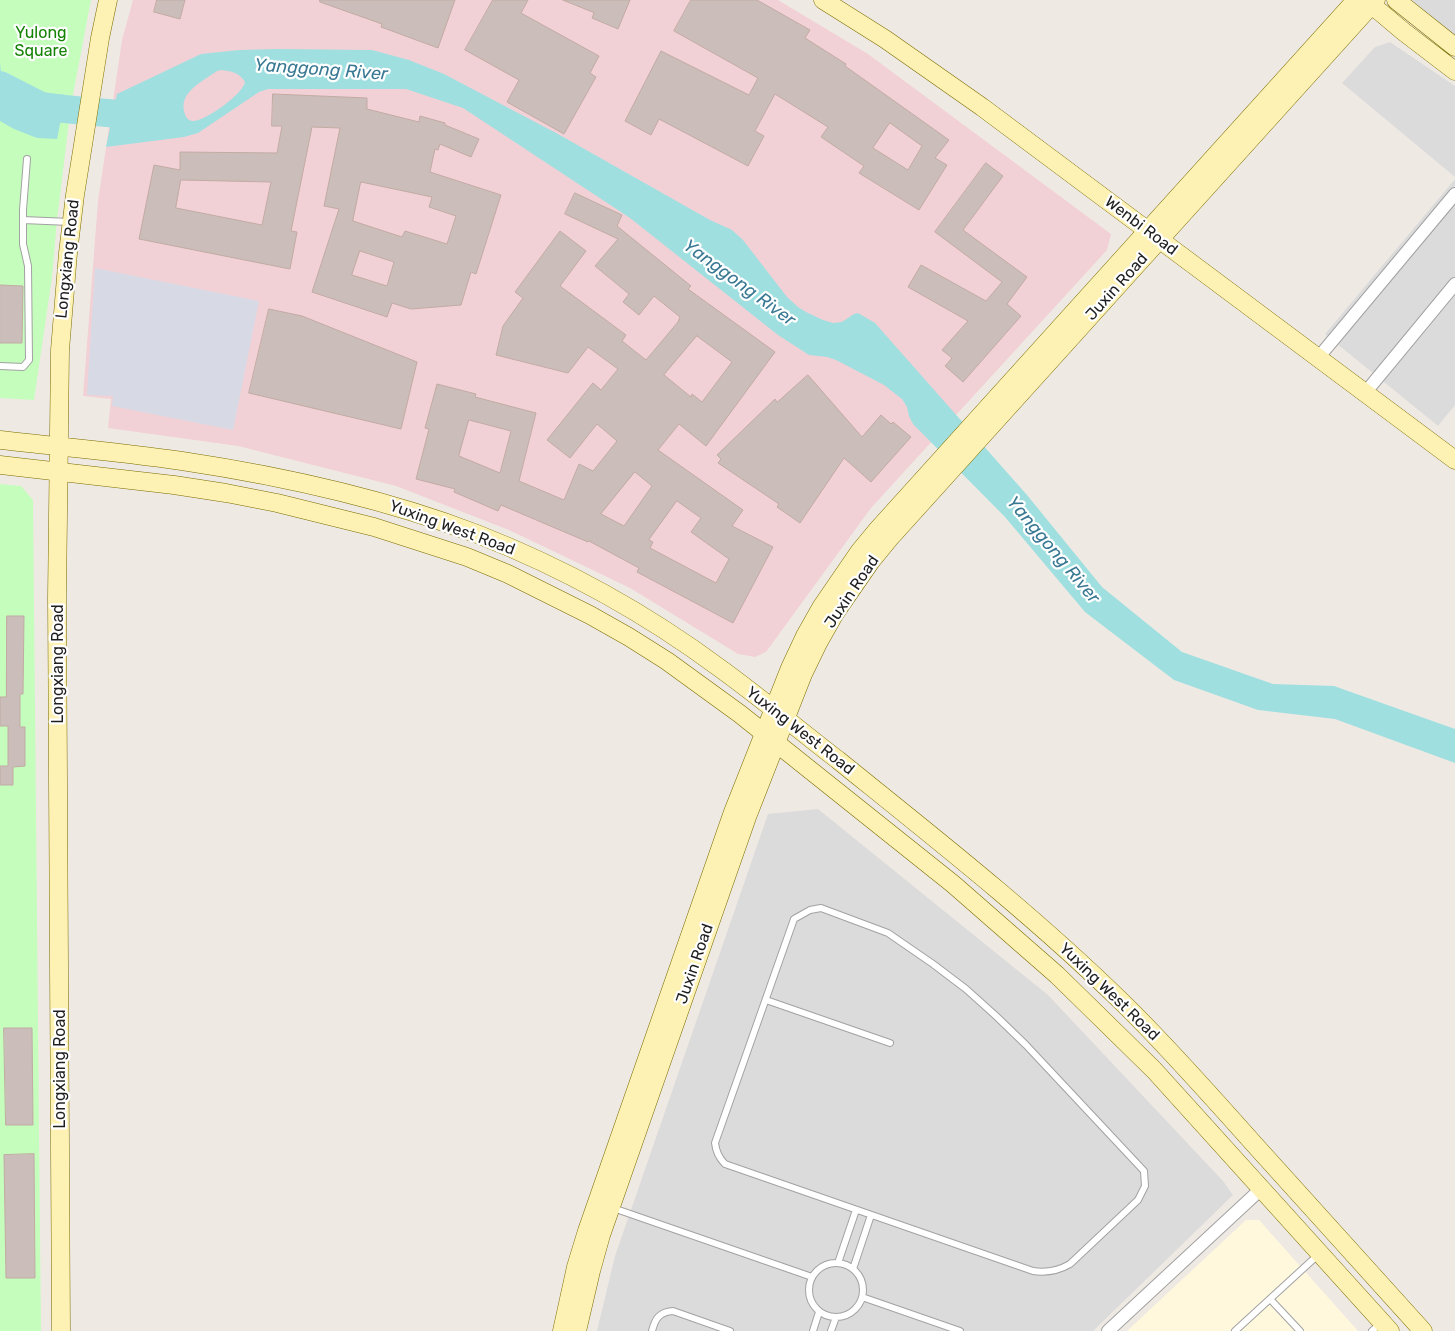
<!DOCTYPE html>
<html>
<head>
<meta charset="utf-8">
<style>
  body { margin:0 }
  canvas { display:block; background:#efe9e3 }
</style>
</head>
<body>
<canvas width="1455" height="1331"></canvas>
<script>
const context = document.querySelector('canvas').getContext('2d');
context.lineJoin = 'round';
function fillPath(path, color) {
  context.fillStyle = color;
  context.fill(path, 'evenodd');
}
function stroke(path, color, width, dash) {
  context.strokeStyle = color;
  context.lineWidth = width;
  context.lineCap = dash ? 'butt' : 'round';
  context.setLineDash(dash || []);
  context.stroke(path);
}
function label(font, color, halo, rows, align = 'center') {
  context.font = font + ' Rubik,sans-serif';
  context.lineWidth = 4.5;
  context.setLineDash([]);
  context.textBaseline = 'middle';
  context.strokeStyle = halo;
  context.fillStyle = color;
  for (const [text, x, y, turn = 0] of rows) {
    context.save();
    context.translate(x, y);
    context.rotate((+turn || 0) * Math.PI / 180);
    context.textAlign = isNaN(turn) ? turn : align;
    if (halo) context.strokeText(text, 0, 0);
    context.fillText(text, 0, 0);
    context.restore();
  }
}
fillPath(new Path2D(`
  M 1412,0 L 1455,0 L 1455,36 L 1447,31 Z
  M 1390,42 L 1455,86 L 1455,177 L 1342,83 L 1375,47 Z
  M 1455,179 L 1455,405 L 1438,426 L 1325,334 Z
  M 818,809 L 1048,995 L 1223,1181 L 1233,1195 L 1093,1331 L 597,1331 L 615,1256 L 768,814 Z`), '#dcdbdb');
fillPath(new Path2D(`
  M 133,0 L 778,0 L 868,54 L 1111,234 L 1107,250 L 871,508 L 766,652 L 755,657 L 738,654 L 630,588 L 509,530 L 396,486 L 238,446 L 108,428 L 111,399 L 83,396 L 98,201 L 122,40 Z`), '#f2d1d6');
fillPath(new Path2D(`
  M 1246,1220 L 1259,1220 L 1358,1331 L 1127,1331 Z`), '#fff8dc');
fillPath(new Path2D(`
  M 0,0 L 91,0 L 71,105 L 57,220 L 52,277 L 34,400 L 0,398 Z
  M 0,484 L 21,486 L 33,500 L 41,1331 L 0,1331 Z`), '#c5fdbd');
fillPath(new Path2D(`
  M 95,268 L 259,301 L 233,430 L 112,406 L 113,396 L 87,395 Z`), '#d7dae5');
fillPath(new Path2D(`
  M 277,49 L 372,50 L 409,60 L 444,74 L 558,134 L 710,220 L 732,230 L 743,240 L 787,297 L 798,307 L 806,312 L 823,320 L 833,323 L 842,322 L 854,314 L 858,313 L 875,323 L 1027,495 L 1102,587 L 1182,652 L 1273,684 L 1334,686 L 1455,729 L 1455,763 L 1335,719 L 1258,710 L 1174,680 L 1085,612 L 1005,517 L 913,424 L 909,416 L 907,407 L 902,399 L 884,385 L 836,360 L 827,357 L 809,355 L 778,335 L 630,218 L 463,108 L 406,89 L 268,89 L 259,92 L 198,133 L 184,137 L 106,147 L 117,94 L 201,54 L 239,50 ZM 221,70 C 231,71 240,73 245,82 C 243,94 206,121 193,121 C 189,121 186,118 185,114 C 177,93 203,81 217,71 Z
  M 0,63 L 2,81 C 20,91 45,92 66,95 L 57,139 L 37,138 L 14,129 L 0,121 Z`), '#a0dfe0');
stroke(new Path2D(`
  M 0,85 L 43,107 L 118,114 L 147,98`), '#a0dfe0', 28);
const building = new Path2D(`
  M 157,0 L 185,0 L 180,19 L 154,12 Z
  M 320,0 L 455,0 L 438,48 L 381,27 L 382,24 L 320,2 Z
  M 493,0 L 528,0 L 521,13 L 599,56 L 590,73 L 596,77 L 564,134 L 507,102 L 519,80 L 465,50 Z
  M 563,0 L 630,0 L 618,29 L 592,18 L 594,13 Z
  M 691,0 L 757,0 L 810,30 L 805,38 L 846,64 L 845,66 L 949,140 L 935,158 L 947,165 L 919,210 L 859,173 L 864,166 L 821,137 L 828,127 L 775,94 L 755,131 L 764,136 L 748,166 L 659,119 L 651,135 L 625,121 L 661,51 L 749,95 L 758,78 L 674,31 ZM 890,123 L 922,146 L 908,170 L 873,148 Z
  M 273,94 L 367,98 L 367,109 L 419,122 L 420,116 L 445,123 L 445,125 L 479,139 L 471,157 L 440,144 L 438,150 L 435,149 L 430,172 L 501,195 L 476,274 L 471,272 L 461,305 L 411,309 L 392,303 L 387,317 L 312,292 L 339,209 L 324,206 L 340,128 L 312,127 L 291,231 L 297,232 L 290,269 L 139,239 L 154,165 L 180,170 L 180,152 L 277,153 L 282,126 L 272,126 ZM 181,180 L 271,182 L 262,225 L 176,208 ZM 361,182 L 432,197 L 429,207 L 456,216 L 447,244 L 405,231 L 402,237 L 353,221 ZM 360,251 L 394,262 L 387,286 L 352,275 Z
  M 986,163 L 1003,176 L 963,230 L 1027,277 L 1007,304 L 1021,316 L 963,382 L 945,366 L 952,358 L 942,350 L 968,321 L 908,287 L 921,265 L 986,301 L 1002,282 L 935,232 Z
  M 575,193 L 622,215 L 617,226 L 691,286 L 688,289 L 775,352 L 706,446 L 679,424 L 658,450 L 743,510 L 732,526 L 773,547 L 733,623 L 637,572 L 639,568 L 589,541 L 588,542 L 501,505 L 498,511 L 454,492 L 455,489 L 416,479 L 429,429 L 425,428 L 437,384 L 476,394 L 475,397 L 536,413 L 519,481 L 564,500 L 579,464 L 593,471 L 617,441 L 597,424 L 570,458 L 547,440 L 593,383 L 601,390 L 618,369 L 588,347 L 568,373 L 496,355 L 503,326 L 523,298 L 515,292 L 560,231 L 586,251 L 560,286 L 626,335 L 622,341 L 646,360 L 678,322 L 680,317 L 654,296 L 639,315 L 623,302 L 629,294 L 595,266 L 618,239 L 565,214 ZM 697,336 L 732,362 L 702,402 L 692,394 L 691,397 L 664,375 ZM 469,420 L 511,431 L 500,473 L 459,456 ZM 635,472 L 652,486 L 624,526 L 601,514 ZM 677,501 L 701,518 L 691,532 L 729,559 L 716,583 L 650,548 L 653,542 L 649,540 Z
  M 0,285 L 23,286 L 22,343 L 0,343 Z
  M 269,309 L 302,316 L 417,362 L 401,429 L 249,393 Z
  M 808,375 L 862,437 L 881,415 L 891,424 L 893,422 L 911,437 L 871,482 L 844,458 L 800,523 L 777,507 L 779,504 L 718,463 L 721,459 L 717,455 L 775,399 L 777,402 Z
  M 7,616 L 24,616 L 23,694 L 20,694 L 20,727 L 25,727 L 25,766 L 13,767 L 13,785 L 0,785 L 0,766 L 8,766 L 8,726 L 0,726 L 0,697 L 6,697 Z
  M 4,1028 L 32,1028 L 33,1125 L 6,1125 Z
  M 34,1154 L 35,1278 L 6,1278 L 4,1155 Z`);
fillPath(building, '#cbbdb9');
stroke(building, '#c2aba4', 1);
const lane = new Path2D(`
  M 23,220 L 70,222
  M 0,366 L 23,367 L 29,360 L 28,266 L 23,244 L 23,210 L 27,159
  M 821,908 L 888,933 L 933,964 L 966,989 L 996,1016 L 1026,1045 L 1144,1171 L 1145,1186 L 1138,1200 L 1070,1264 C 1058,1271 1047,1273 1033,1271 L 725,1164 C 719,1158 716,1152 715,1143 L 794,919 L 810,910 Z
  M 766,1000 L 890,1043
  M 613,1208 L 812,1277
  M 838,1263 L 856,1210
  M809 1290a27 27 0 1 1 54 0a27 27 0 1 1-54 0Z
  M 853,1269 L 871,1215
  M 862,1297 L 960,1331
  M 1270,1299 L 1300,1331
  M 652,1331 C 655,1319 659,1312 673,1311 L 730,1331
  M 813,1331 L 819,1312
  M 831,1331 L 836,1317
  M 1235,1331 L 1319,1254
  M 1372,1331 L 1381,1323`);
const street = new Path2D(`
  M 1318,358 L 1455,194
  M 1365,393 L 1455,284
  M 1108,1331 L 1261,1189`);
const secondary = new Path2D(`
  M 823,0 L 885,39 L 982,107 L 1455,460
  M 1366,0 L 1404,32 L 1455,71
  M 1396,0 L 1455,47
  M 0,440 C 61,447 122,452 182,461 C 282,476 383,498 477,534 C 564,568 647,614 721,669 C 761,698 799,730 838,760 C 936,839 1033,915 1123,1003 C 1169,1048 1211,1096 1254,1144 C 1310,1206 1367,1269 1423,1331
  M 0,465 L 174,485 L 226,493 L 277,503 L 374,527 L 467,557 L 508,574 L 590,615 L 629,637 L 667,661 L 740,714 L 953,884 L 1057,975 L 1154,1070 L 1390,1331
  M 61,1331 L 57,597 L 60,350 L 68,253 L 75,195 L 100,38 L 108,0
  M 562,1331 L 576,1267 L 587,1231 L 733,812 L 790,668 L 805,636 L 822,606 L 859,552 L 878,529 L 1356,0
  M 577,1331 L 591,1271 L 601,1235 L 747,817 L 803,674 L 818,643 L 835,613 L 871,561 L 889,539 L 1376,0`);
stroke(lane, '#a2a2a2', 8);
stroke(street, '#a2a2a2', 14);
stroke(secondary, '#796d00', 19);
stroke(lane, '#fff', 6);
stroke(street, '#fff', 12);
stroke(secondary, '#fdf1b3', 18);
label('16px', '#158305', '#fff', [
  ["Yulong",41,33],
  ["Square",41,51]
]);
label('16px', '#1e1e1e', '#fff', [
  ["Wenbi Road",1141,226,37],
  ["Longxiang Road",68,259,-84],
  ["Juxin Road",1117,287,-48],
  ["Yuxing West Road",452,528,20],
  ["Juxin Road",852,592,-56],
  ["Longxiang Road",58,664,-90],
  ["Yuxing West Road",800,731,38],
  ["Juxin Road",695,964,-71],
  ["Yuxing West Road",1109,992,44],
  ["Longxiang Road",60,1069,-90]
]);
label('italic 18px', '#3a7993', '#fff', [
  ["Yanggong River",321,70,4],
  ["Yanggong River",739,283,36],
  ["Yanggong River",1053,550,50]
]);
</script>
</body>
</html>
